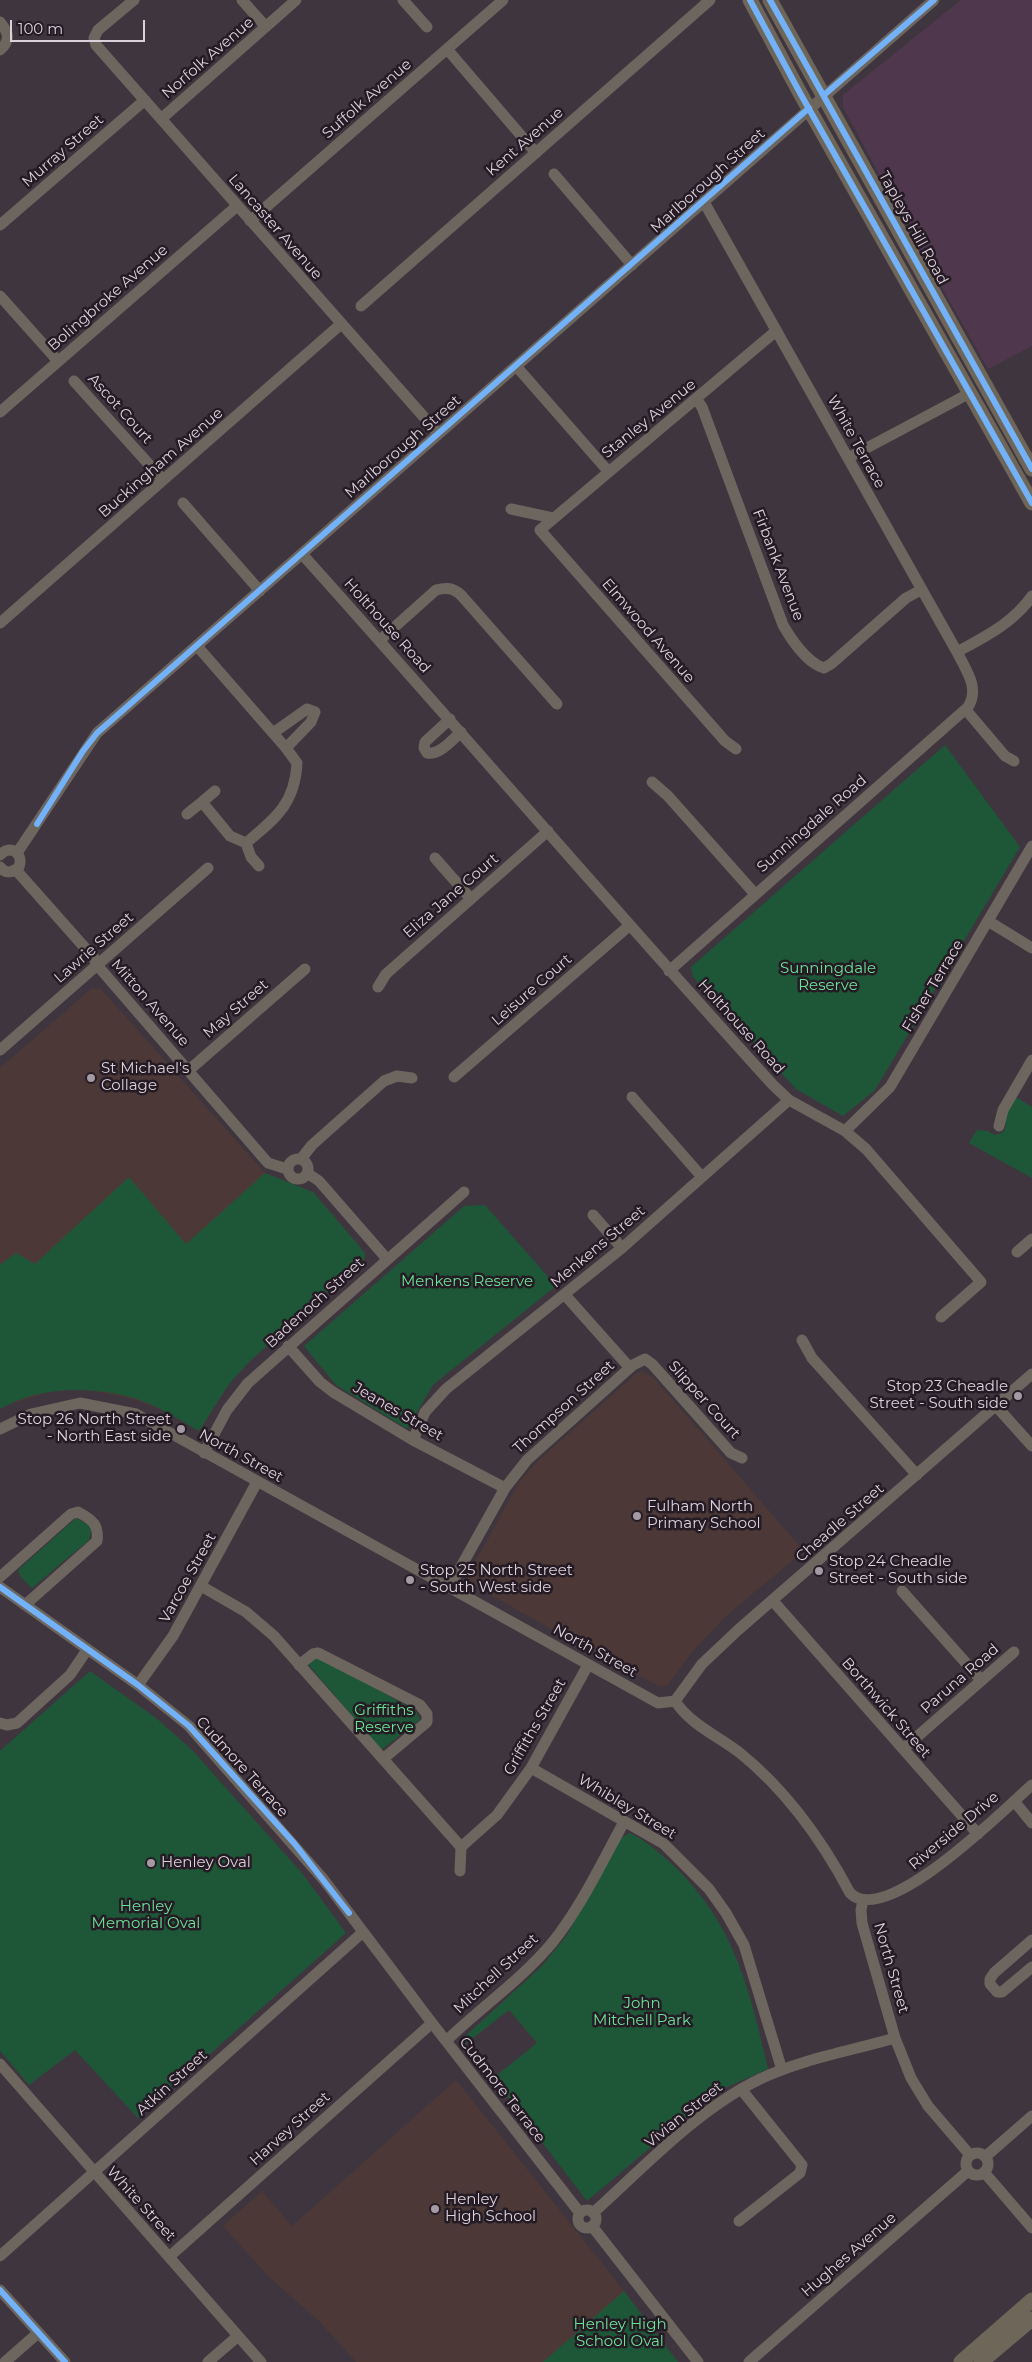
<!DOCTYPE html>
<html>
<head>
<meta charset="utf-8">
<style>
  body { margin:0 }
  #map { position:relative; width:1032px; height:2362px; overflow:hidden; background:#3f353f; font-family:Montserrat,sans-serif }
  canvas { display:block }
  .scale { position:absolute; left:10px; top:20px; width:135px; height:22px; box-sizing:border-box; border:2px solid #dcd0db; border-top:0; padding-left:6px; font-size:15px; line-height:18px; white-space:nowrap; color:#dcd0db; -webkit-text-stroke:4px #251b24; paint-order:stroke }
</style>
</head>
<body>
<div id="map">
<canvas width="1032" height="2362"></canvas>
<div class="scale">100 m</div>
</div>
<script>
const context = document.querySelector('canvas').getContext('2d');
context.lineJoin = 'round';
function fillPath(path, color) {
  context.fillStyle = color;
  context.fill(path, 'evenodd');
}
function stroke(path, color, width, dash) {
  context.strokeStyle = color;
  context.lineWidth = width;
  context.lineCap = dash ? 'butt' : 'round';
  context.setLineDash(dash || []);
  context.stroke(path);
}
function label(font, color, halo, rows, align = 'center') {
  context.font = font + ' Montserrat,sans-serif';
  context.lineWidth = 5;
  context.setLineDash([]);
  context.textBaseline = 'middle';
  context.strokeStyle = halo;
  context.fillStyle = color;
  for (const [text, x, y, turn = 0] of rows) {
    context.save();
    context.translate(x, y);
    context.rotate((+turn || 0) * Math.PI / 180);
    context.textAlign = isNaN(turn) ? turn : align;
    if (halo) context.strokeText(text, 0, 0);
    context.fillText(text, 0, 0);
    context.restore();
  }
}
fillPath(new Path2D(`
  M 961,0 L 1032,0 L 1032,346 L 988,369 L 918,245 L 910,219 L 881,178 L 843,107 L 843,95 Z`), '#4f384e');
fillPath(new Path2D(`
  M 91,989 L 101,989 L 265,1173 L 313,1192 L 365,1253 L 365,1258 L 249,1362 L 229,1384 L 199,1431 L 167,1412 L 134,1399 L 84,1389 L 49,1392 L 10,1404 L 0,1409 L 0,1068 Z
  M 642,1371 L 652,1376 L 804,1551 L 727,1615 L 692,1652 L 668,1685 L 659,1686 L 558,1633 L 470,1583 L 467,1577 L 519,1482 L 540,1459 L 636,1374 Z
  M 456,2080 L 624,2291 L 678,2362 L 356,2362 L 319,2321 L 270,2278 L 223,2226 L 262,2191 L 292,2226 Z`), '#4c3937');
fillPath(new Path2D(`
  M 945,745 L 1020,847 L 875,1090 L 843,1116 L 796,1089 L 693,977 L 691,967 Z
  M 1016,1097 L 1032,1107 L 1032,1178 L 969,1143 L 977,1130 L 988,1131 L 994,1135 C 1007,1134 1007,1126 1005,1115 Z
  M 265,1173 L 313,1192 L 365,1253 L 365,1258 L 249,1362 L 229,1384 L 199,1431 C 178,1419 157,1405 134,1398 C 90,1386 40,1386 0,1409 L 0,1265 L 16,1253 L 35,1264 L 129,1177 L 186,1244 Z
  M 485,1205 L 556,1286 L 433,1385 L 407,1429 L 336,1385 L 304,1346 L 464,1206 Z
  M 76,1518 L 92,1527 L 89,1540 L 32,1588 L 20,1576 L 18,1570 Z
  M 314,1659 L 324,1659 L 416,1711 L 420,1720 L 381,1750 L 308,1664 Z
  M 90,1671 L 156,1718 L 192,1750 L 302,1873 L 346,1933 L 138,2118 L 75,2050 L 29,2085 L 0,2051 L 0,1751 Z
  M 629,1833 C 646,1840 658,1852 672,1864 C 734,1922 750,1990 768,2069 L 716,2092 L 587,2201 L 493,2078 L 537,2043 L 509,2010 L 465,2044 L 462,2039 L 542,1966 L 567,1935 L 620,1839 Z
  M 624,2291 L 678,2362 L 543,2362 Z`), '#1e5737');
stroke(new Path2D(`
  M 134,0 L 98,30 L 94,38 L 96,45 L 438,433
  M 242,0 L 266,27
  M 403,0 L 427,27
  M 0,22 C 9,33 11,40 0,50
  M 447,49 L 536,153
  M 161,119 L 296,0
  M 554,174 L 632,265
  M 250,221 L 503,0
  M 0,225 L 145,100
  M 0,296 L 58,361
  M 361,306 L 710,0
  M 516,366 L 608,471
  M 74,381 L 163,480
  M 697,400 L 702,407 L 783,625 C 791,639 807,663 824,668 L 831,664 L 906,598 L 921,590
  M 0,412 L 237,206
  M 848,458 L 970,393
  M 183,503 L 260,591
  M 511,509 L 553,518
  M 302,554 C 460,730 614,910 773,1085 L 789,1100 L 845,1131 L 866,1149 L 981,1282 L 941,1317
  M 0,623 L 341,324
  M 380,640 L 436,590 C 447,587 453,588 461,595 L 557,704
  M 957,652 C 986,636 1013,623 1032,596
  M 966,710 L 1005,756 L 1014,761
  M 450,719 L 425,742 L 424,748 L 427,753 C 440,755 452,740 461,732
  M 273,733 L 307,709 L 315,712 L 311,722 L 286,748
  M 736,749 L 725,741 L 540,530 L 776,331
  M 652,782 L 668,796 L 755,894
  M 202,802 L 215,791
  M 187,814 L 202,802 L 230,836 L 246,843 C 275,819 295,804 297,763 L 286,748 L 197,646
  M 246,843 L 251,857 L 259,866
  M 17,853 L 97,733 L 934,0
  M 0,855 C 10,844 24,853 19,867 C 13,873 5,874 0,867
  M 435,858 L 471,899
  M 16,870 L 94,958 L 97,965 L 261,1155 L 268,1163 L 287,1169
  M 988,921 L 1032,948
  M 669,971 L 968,707 C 980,688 966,670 957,652 L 704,202
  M 378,987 L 386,974 L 548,831
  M 0,1050 L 208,868
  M 188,1071 L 305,969
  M 454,1077 L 630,925
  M 632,1097 L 702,1177
  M 999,1126 L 1003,1110 L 1032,1060
  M 845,1131 L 890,1087 L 1032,846
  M288 1169a10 10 0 1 1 20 0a10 10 0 1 1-20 0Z
  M 301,1159 L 312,1145 L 384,1081 L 397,1076 L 412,1078
  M 307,1173 L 319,1181 L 387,1259
  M 593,1215 L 622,1248
  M 1017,1252 L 1032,1239
  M 565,1295 L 630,1368
  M 802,1340 L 812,1358 L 917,1475
  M 288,1346 L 320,1382 L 333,1392 L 413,1440 L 505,1488
  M 996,1406 L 1032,1446
  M 0,1429 L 31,1414 L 80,1403 L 136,1414 L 658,1703 L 675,1701
  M 413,1440 L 425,1412 L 446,1389 L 622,1248 L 789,1100
  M 204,1453 L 227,1410 L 248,1383 L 464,1192
  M 0,1577 L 71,1514 L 78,1512 C 93,1520 99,1525 97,1541 L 25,1605
  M 201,1586 L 246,1612 L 274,1636 L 461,1847
  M 0,1587 L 138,1685 L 189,1726 L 324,1880 L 432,2023 L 580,2213
  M 449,1588 L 505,1488 L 527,1460 L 633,1365 L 645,1359 L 652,1364 L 731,1453 L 742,1458
  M 902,1591 L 981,1680
  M 773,1601 L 978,1834
  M 299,1665 L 313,1654 L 318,1653 L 420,1705 L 427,1714 L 427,1722 L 383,1759
  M 138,1685 L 173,1636 L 257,1482
  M 675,1701 C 691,1725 718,1736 740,1753 C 787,1791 822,1840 850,1893 C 886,1929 1004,1809 1032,1785
  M 675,1701 L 702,1664 L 738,1630 L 1032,1374
  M 0,1723 L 7,1725 L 17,1723 L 70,1675 L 87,1650
  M 903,1749 L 1014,1652
  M 531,1768 L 664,1844 L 709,1889 L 726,1913 L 744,1945 L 782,2070
  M 1014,1801 L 1032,1823
  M 461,1847 L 497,1815 L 531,1768 L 588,1665
  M 460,1871 L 461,1847
  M 863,1900 L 861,1910 L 862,1923 L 895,2038 L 911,2078 L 928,2106 L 970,2155
  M 1032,1940 L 994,1973 L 990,1979 L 990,1984 L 997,1992 L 1002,1992 L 1032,1967
  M 446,2041 C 480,2008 521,1980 552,1943 C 581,1907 602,1862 624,1822
  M 0,2064 L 261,2362
  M966 2164a11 11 0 1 1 22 0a11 11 0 1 1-22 0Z
  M 985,2157 L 1032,2116
  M 984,2172 L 1032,2228
  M578 2219a9 9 0 1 1 18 0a9 9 0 1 1-18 0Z
  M 593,2213 C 644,2167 698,2109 760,2079 C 802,2059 850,2051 895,2038
  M 739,2221 L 800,2173 L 802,2165 L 741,2089
  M 592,2226 L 698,2362
  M 0,2256 L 363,1932
  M 169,2257 L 432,2023
  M 0,2290 L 65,2362
  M 5,2362 L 38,2333
  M 208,2362 L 238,2336
  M 749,2362 L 968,2171`), '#6c665f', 11);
stroke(new Path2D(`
  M 750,0 L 800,93 L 1032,503
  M 770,0 L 1032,469
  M 961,2362 L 1032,2300
  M 981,2362 L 1032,2319`), '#6e6658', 15);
stroke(new Path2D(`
  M 750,0 L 800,93 L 1032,503
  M 770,0 L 1032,469
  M 824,95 L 934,0
  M 37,824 L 83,751 L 97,733 L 809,108
  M 0,1587 L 138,1685 L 189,1726 L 294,1843 L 349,1913
  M 0,2290 L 65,2362`), '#73b2f8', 6);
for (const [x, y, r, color] of [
  [91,1078,5,"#a59aa4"],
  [1018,1396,5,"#a59aa4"],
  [181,1429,5,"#a59aa4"],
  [637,1516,5,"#a59aa4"],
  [819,1571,5,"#a59aa4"],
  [410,1580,5,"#a59aa4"],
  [151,1863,5,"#a59aa4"],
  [435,2209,5,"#a59aa4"]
]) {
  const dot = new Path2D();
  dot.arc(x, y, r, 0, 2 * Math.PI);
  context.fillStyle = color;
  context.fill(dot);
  stroke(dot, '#251b24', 2);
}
label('15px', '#dcd0db', '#251b24', [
  ["Norfolk Avenue",208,58,-41],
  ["Suffolk Avenue",367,99,-41],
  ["Kent Avenue",525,142,-41],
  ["Murray Street",63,151,-41],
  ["Marlborough Street",708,181,-42],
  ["Lancaster Avenue",275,227,49],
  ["Tapleys Hill Road",913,228,61],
  ["Bolingbroke Avenue",108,298,-41],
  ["Ascot Court",120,409,48],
  ["Stanley Avenue",649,419,-39],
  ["White Terrace",856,442,61],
  ["Marlborough Street",403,447,-41],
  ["Buckingham Avenue",161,463,-41],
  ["Firbank Avenue",778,565,69],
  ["Holthouse Road",387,626,48],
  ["Elmwood Avenue",648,631,49],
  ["Sunningdale Road",812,824,-41],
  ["Eliza Jane Court",451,896,-41],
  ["Lawrie Street",94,948,-41],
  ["Fisher Terrace",933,986,-59],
  ["Leisure Court",532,990,-41],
  ["Mitton Avenue",150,1003,49],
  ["May Street",236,1009,-41],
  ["Holthouse Road",741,1027,48],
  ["Menkens Street",598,1247,-40],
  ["Badenoch Street",315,1303,-42],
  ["Slipper Court",704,1400,48],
  ["Thompson Street",564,1407,-42],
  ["Jeanes Street",398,1412,30],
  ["North Street",241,1456,29],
  ["Cheadle Street",840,1523,-41],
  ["Varcoe Street",188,1578,-61],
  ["North Street",595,1651,29],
  ["Paruna Road",960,1679,-41],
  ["Borthwick Street",886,1708,49],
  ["Griffiths Street",535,1727,-60],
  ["Cudmore Terrace",242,1767,48],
  ["Whibley Street",627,1807,31],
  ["Riverside Drive",954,1831,-40],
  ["North Street",891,1968,74],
  ["Mitchell Street",496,1974,-43],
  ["Atkin Street",172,2083,-42],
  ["Cudmore Terrace",502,2090,52],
  ["Vivian Street",684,2115,-39],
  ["Harvey Street",290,2129,-42],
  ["White Street",141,2204,48],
  ["Hughes Avenue",849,2255,-41]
]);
label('15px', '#6ae297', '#251b24', [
  ["Sunningdale",828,969],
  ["Reserve",828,986],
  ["Menkens Reserve",467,1282],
  ["Griffiths",384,1711],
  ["Reserve",384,1728],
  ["Henley",146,1907],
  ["Memorial Oval",146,1924],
  ["John",642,2004],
  ["Mitchell Park",642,2021],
  ["Henley High",620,2325],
  ["School Oval",620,2342]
]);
label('15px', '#dcd0db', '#251b24', [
  ["St Michael's",101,1069],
  ["Collage",101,1086],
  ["Stop 23 Cheadle",1008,1387,"right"],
  ["Street - South side",1008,1404,"right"],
  ["Stop 26 North Street",171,1420,"right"],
  ["- North East side",171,1437,"right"],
  ["Fulham North",647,1507],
  ["Primary School",647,1524],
  ["Stop 24 Cheadle",829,1562],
  ["Street - South side",829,1579],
  ["Stop 25 North Street",420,1571],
  ["- South West side",420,1588],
  ["Henley Oval",161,1863],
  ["Henley",445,2200],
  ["High School",445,2217]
], 'left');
</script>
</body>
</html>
